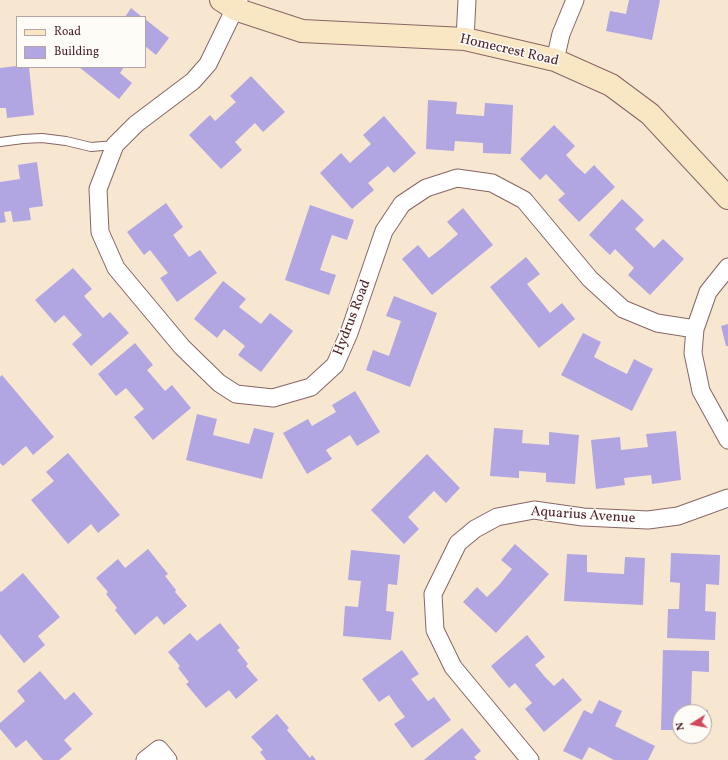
<!DOCTYPE html>
<html>
<head>
<meta charset="utf-8">
<style>
  body { margin:0 }
  #map { position:relative; width:728px; height:760px; overflow:hidden; background:#f7e7d1; font-family:Vollkorn,serif }
  canvas { display:block }
  .legend { position:absolute; left:16px; top:16px; width:130px; height:52px; box-sizing:border-box; background:#fdfcf7; border:1px solid #b5a4a5; margin:0; padding:5px 7px; list-style:none; font-size:12px; color:#4a1f2b }
  .legend li { display:flex; align-items:center; gap:8px; height:20px }
  .legend b { width:20px; border:1px solid #b5a4a5 }
  .north { position:absolute; left:672px; top:704px; width:40px; height:40px; box-sizing:border-box; background:#fdfcf7; border:1px solid #b5a4a5; border-radius:50%; rotate:259deg; font-size:11px; font-weight:700; line-height:16px; text-align:center; color:#4a1f2b }
  .north::after { content:''; display:block; margin:auto; width:14px; height:18px; background:#d1495b; clip-path:polygon(50% 0,100% 100%,50% 72%,0 100%) }
</style>
</head>
<body>
<div id="map">
<canvas width="728" height="760"></canvas>
<ul class="legend">
<li><b style="height:5px;background:#f9e7c3"></b>Road</li>
<li><b style="height:11px;background:#b1a5e2"></b>Building</li>
</ul>
<div class="north">N</div>
</div>
<script>
const context = document.querySelector('canvas').getContext('2d');
context.lineJoin = 'round';
function fillPath(path, color) {
  context.fillStyle = color;
  context.fill(path, 'evenodd');
}
function stroke(path, color, width, dash) {
  context.strokeStyle = color;
  context.lineWidth = width;
  context.lineCap = dash ? 'butt' : 'round';
  context.setLineDash(dash || []);
  context.stroke(path);
}
function label(font, color, halo, rows, align = 'center') {
  context.font = font + ' Vollkorn,serif';
  context.lineWidth = 3;
  context.setLineDash([]);
  context.textBaseline = 'middle';
  context.strokeStyle = halo;
  context.fillStyle = color;
  for (const [text, x, y, turn = 0] of rows) {
    context.save();
    context.translate(x, y);
    context.rotate((+turn || 0) * Math.PI / 180);
    context.textAlign = isNaN(turn) ? turn : align;
    if (halo) context.strokeText(text, 0, 0);
    context.fillText(text, 0, 0);
    context.restore();
  }
}
fillPath(new Path2D(`
  M 629,0 L 660,0 L 652,40 L 606,31 L 610,11 L 626,14 Z
  M 131,8 L 142,17 L 125,17 Z
  M 145,19 L 169,38 L 156,55 L 145,46 Z
  M 17,66 L 17,67 L 29,67 L 34,115 L 7,118 L 6,108 L 0,108 L 0,68 Z
  M 79,67 L 124,67 L 120,73 L 132,83 L 119,99 Z
  M 251,76 L 285,112 L 263,132 L 255,123 L 235,142 L 242,150 L 221,169 L 189,135 L 210,115 L 215,121 L 226,111 L 236,102 L 230,96 Z
  M 428,100 L 457,102 L 456,114 L 484,116 L 485,103 L 513,105 L 511,154 L 483,153 L 483,143 L 455,141 L 454,151 L 426,149 Z
  M 384,116 L 416,153 L 394,173 L 388,166 L 379,174 L 368,183 L 374,190 L 352,209 L 320,173 L 341,153 L 350,163 L 371,144 L 363,135 Z
  M 554,125 L 575,146 L 566,155 L 576,166 L 585,174 L 594,165 L 615,187 L 579,222 L 558,200 L 565,194 L 546,174 L 540,180 L 520,159 Z
  M 37,162 L 43,206 L 29,208 L 31,220 L 13,222 L 11,211 L 4,212 L 6,222 L 0,223 L 0,182 L 20,179 L 18,165 Z
  M 622,199 L 644,220 L 635,229 L 654,248 L 663,239 L 684,259 L 650,295 L 628,275 L 634,268 L 615,249 L 610,255 L 589,235 Z
  M 166,203 L 183,227 L 173,235 L 189,257 L 200,250 L 217,273 L 177,302 L 160,278 L 168,273 L 150,250 L 144,255 L 127,232 Z
  M 310,205 L 354,220 L 347,240 L 332,235 L 326,252 L 320,270 L 336,275 L 329,295 L 285,280 Z
  M 463,208 L 493,245 L 432,295 L 402,259 L 418,245 L 429,258 L 442,248 L 458,234 L 447,222 Z
  M 526,257 L 540,274 L 527,284 L 550,313 L 562,303 L 575,319 L 539,348 L 490,287 Z
  M 73,268 L 92,289 L 84,296 L 103,318 L 110,312 L 129,333 L 91,366 L 72,344 L 82,335 L 64,315 L 55,323 L 35,300 Z
  M 223,281 L 246,299 L 239,307 L 261,324 L 270,313 L 293,331 L 261,372 L 238,355 L 245,346 L 233,336 L 224,329 L 217,338 L 194,319 Z
  M 394,296 L 437,313 L 410,387 L 366,370 L 373,350 L 389,356 L 401,321 L 386,316 Z
  M 728,324 L 728,346 L 726,346 L 721,326 Z
  M 583,333 L 601,342 L 594,357 L 609,365 L 627,374 L 634,359 L 653,369 L 632,411 L 561,375 Z
  M 135,343 L 153,365 L 147,370 L 165,391 L 172,385 L 191,408 L 153,440 L 134,417 L 144,409 L 126,388 L 116,396 L 98,374 Z
  M 2,375 L 54,437 L 33,455 L 26,446 L 3,466 L 0,463 L 0,377 Z
  M 355,391 L 380,432 L 357,446 L 350,435 L 326,450 L 332,459 L 307,474 L 283,433 L 308,419 L 312,426 L 336,412 L 332,405 Z
  M 197,414 L 217,419 L 213,435 L 249,444 L 254,428 L 274,433 L 262,479 L 186,460 Z
  M 494,428 L 523,430 L 522,443 L 536,444 L 549,445 L 549,432 L 579,435 L 575,484 L 546,482 L 546,473 L 534,472 L 519,471 L 519,478 L 490,476 Z
  M 676,431 L 681,480 L 652,484 L 651,475 L 624,478 L 625,485 L 596,489 L 591,440 L 620,437 L 621,450 L 648,447 L 646,434 Z
  M 68,453 L 120,515 L 98,533 L 91,524 L 68,544 L 31,500 L 54,481 L 46,472 Z
  M 427,454 L 460,488 L 446,503 L 434,491 L 408,517 L 419,529 L 404,544 L 371,510 Z
  M 515,544 L 549,574 L 496,633 L 463,602 L 477,587 L 487,597 L 499,585 L 512,569 L 501,560 Z
  M 148,549 L 168,574 L 165,576 L 176,590 L 175,592 L 187,606 L 164,625 L 157,616 L 135,635 L 115,610 L 117,608 L 106,594 L 108,592 L 96,578 L 118,559 L 125,568 Z
  M 351,550 L 400,555 L 397,585 L 388,584 L 386,611 L 394,612 L 391,640 L 343,636 L 345,606 L 358,607 L 361,581 L 348,580 Z
  M 671,553 L 720,555 L 719,585 L 706,584 L 705,611 L 716,612 L 715,640 L 667,638 L 668,609 L 679,609 L 680,583 L 670,582 Z
  M 567,554 L 587,555 L 587,572 L 603,573 L 624,574 L 625,557 L 645,558 L 643,605 L 564,601 Z
  M 23,573 L 60,617 L 38,636 L 45,645 L 24,663 L 0,634 L 0,591 L 1,592 Z
  M 220,623 L 240,648 L 237,650 L 248,664 L 246,666 L 258,680 L 236,699 L 229,690 L 206,708 L 186,684 L 189,682 L 178,668 L 180,666 L 168,652 L 190,633 L 197,641 Z
  M 527,635 L 545,657 L 535,665 L 545,677 L 554,686 L 563,678 L 582,700 L 544,732 L 525,709 L 532,703 L 515,683 L 509,688 L 491,666 Z
  M 402,650 L 419,674 L 411,679 L 428,701 L 434,697 L 451,720 L 412,748 L 394,724 L 405,717 L 396,705 L 389,695 L 379,702 L 362,679 Z
  M 663,650 L 709,651 L 709,672 L 692,671 L 691,709 L 708,710 L 707,731 L 704,731 L 704,712 L 680,712 L 680,730 L 661,730 Z
  M 40,671 L 65,700 L 74,692 L 93,714 L 64,740 L 72,749 L 59,760 L 43,760 L 26,740 L 16,748 L 0,729 L 0,723 L 25,701 L 17,691 Z
  M 599,700 L 622,711 L 615,726 L 655,746 L 648,760 L 614,760 L 589,747 L 582,760 L 563,751 L 584,710 L 592,714 Z
  M 277,714 L 289,728 L 287,730 L 310,758 L 312,755 L 316,760 L 266,760 L 260,752 L 263,750 L 251,737 Z
  M 462,728 L 481,751 L 474,757 L 477,760 L 424,760 Z`), '#b1a5e2');
const lane = new Path2D(`
  M 0,142 L 23,139 L 42,138 L 66,141 L 91,147 L 115,145`);
const street = new Path2D(`
  M 239,0 L 208,64 L 193,81 L 136,124 L 115,145 L 98,189 L 100,232 L 116,268 L 182,347 L 219,383 L 236,394 L 273,398 L 311,387 L 335,365 L 349,333 L 384,231 L 402,204 L 426,188 L 457,178 L 492,183 L 524,200 L 590,279 L 623,309 L 657,323 L 695,329
  M 465,39 L 467,0
  M 555,60 L 561,34 L 575,0
  M 728,267 L 708,292 L 695,329 L 693,353 L 701,391 L 728,440
  M 145,760 L 159,749 L 168,760
  M 530,760 L 453,667 L 435,630 L 433,594 L 458,543 L 475,529 L 497,517 L 534,510 L 583,517 L 648,520 L 678,516 L 728,498`);
const secondary = new Path2D(`
  M 221,0 L 235,9 L 302,31 L 465,39 L 555,60 L 611,85 L 650,114 L 728,198`);
stroke(lane, '#876565', 10);
stroke(street, '#876565', 19);
stroke(secondary, '#876565', 24);
stroke(lane, '#fff', 8);
stroke(street, '#fff', 17);
stroke(secondary, '#f9e7c3', 22);
label('14px', '#4a1f2b', '#fdfcf7', [
  ["Homecrest Road",509,51,13],
  ["Hydrus Road",353,318,-69],
  ["Aquarius Avenue",583,516,4]
]);
</script>
</body>
</html>
